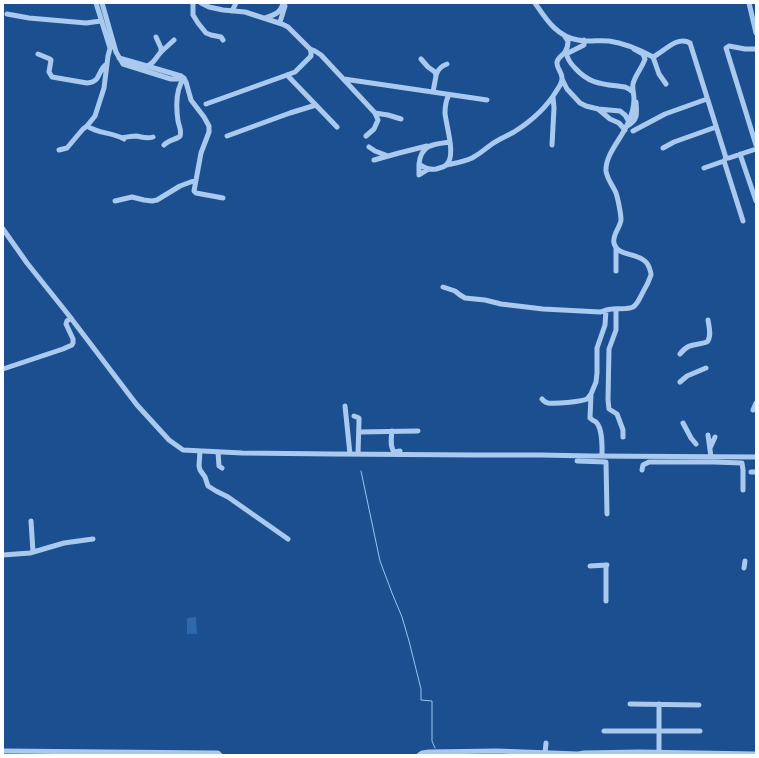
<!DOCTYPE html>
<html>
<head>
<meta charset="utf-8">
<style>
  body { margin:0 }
  #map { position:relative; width:759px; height:758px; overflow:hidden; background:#1b4f8f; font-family:"Fira Sans Condensed",sans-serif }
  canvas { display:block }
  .frame { position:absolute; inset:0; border:4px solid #fff; pointer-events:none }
</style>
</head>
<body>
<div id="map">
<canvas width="759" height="758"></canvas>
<div class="frame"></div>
</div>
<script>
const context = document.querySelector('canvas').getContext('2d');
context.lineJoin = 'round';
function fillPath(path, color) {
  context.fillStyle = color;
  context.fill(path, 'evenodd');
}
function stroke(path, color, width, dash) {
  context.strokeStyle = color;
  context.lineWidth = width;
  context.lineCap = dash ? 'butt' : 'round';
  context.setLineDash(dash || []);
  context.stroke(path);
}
fillPath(new Path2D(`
  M 196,617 L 197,634 L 187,634 L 187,618 Z`), '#2e69ad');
stroke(new Path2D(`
  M 361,471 L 380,561 L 392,593 L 402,617 L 409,641 L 421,689 L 421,700 L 432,701 L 432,741 L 435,748`), '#9cc4f0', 1);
stroke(new Path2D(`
  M 96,3 L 110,48
  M 102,3 L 116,52 L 123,64 L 171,79 L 178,79 L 181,76 L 184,78 L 186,82 L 191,100 L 204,117 L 209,126 L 209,132 L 201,153 L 194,191 L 196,193 L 223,198
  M 193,3 L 193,15 L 198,23 L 206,33 L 211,35 L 221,37 L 223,40
  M 201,3 L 209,7 L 223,10 L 245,12 L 282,24 L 288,27 L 310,49 L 315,51 L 321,55 L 375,113 L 388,115 L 401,119
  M 535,3 C 546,19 557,37 578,40 C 589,42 599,40 609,41 C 624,43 640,50 653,57 C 664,52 677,35 690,43 L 726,158 L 724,161 L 725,164 L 743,221
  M 749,3 L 756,33
  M 232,11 L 236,3
  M 7,14 L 29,18 L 86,23 L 101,21
  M 265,18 C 274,15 281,13 283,3
  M 279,23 L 281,19 L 285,6
  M 156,37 L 161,48 L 161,52
  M 756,49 L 745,49 L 729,46 L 726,48 L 756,145
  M 566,52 C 567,59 570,63 575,68 C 590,85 604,84 625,87 L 629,89 L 633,92
  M 38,54 L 50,59 L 51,60 L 49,72 L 52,77 L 87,83 C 102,82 97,70 107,64
  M 566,54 L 584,45 L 584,40
  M 653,57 L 659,74 L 666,84
  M 119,58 L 147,66 C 154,64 156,57 161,52 C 165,48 170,44 174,40
  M 421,59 L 428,67 L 435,72 L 436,76 L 433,92
  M 147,66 L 181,76
  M 287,75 L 337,127
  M 436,75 C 438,69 441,66 447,64
  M 344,79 L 487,100
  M 562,79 L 567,89 L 580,103 L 586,106 L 598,109 L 620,111 L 625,115 L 629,122
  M 449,95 C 446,100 445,107 445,113 C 446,125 456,155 447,164 C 445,167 440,168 436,169 C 429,170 424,168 419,164 C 421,144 434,144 450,142
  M 206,104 L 287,75 L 295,72 L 311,56 L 311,52 L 310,49
  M 598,109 L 610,119 L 619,123 L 625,130
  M 87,126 C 98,134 113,132 124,139
  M 627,126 C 638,120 637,114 636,102
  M 633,131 L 665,114 L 707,99
  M 227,136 L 290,113 L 316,105
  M 366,136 L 374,129 L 378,120 L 375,113
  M 122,138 C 127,137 131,136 136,136 C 142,137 147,139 153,137
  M 164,145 C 168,140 178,139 180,136 C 182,131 179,126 178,121 C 176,107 175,90 184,78
  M 552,145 L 554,108 L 553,97
  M 369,147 L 375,151 L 388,156
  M 663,148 L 674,142 L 716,127
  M 59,150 L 67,148 L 83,129 L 87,126 L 95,116 L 104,88 L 108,56 L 112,41
  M 740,154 L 756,201
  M 726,158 L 729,158 L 756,149
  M 374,160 L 399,153 L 427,146
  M 419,164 L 419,175 L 427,170 L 430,169
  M 446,165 C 455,163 464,162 472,158 C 480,154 486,148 492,144 C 499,139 507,136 514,132 C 530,122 547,107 557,90 C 559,87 562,83 562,79 C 563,73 556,68 557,62 C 558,57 562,56 565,52 C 567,49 568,45 568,41 L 564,35
  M 704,168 L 724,161
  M 115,201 L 132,197 L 144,200 L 152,201 L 157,200 L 180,186 L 196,180
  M 3,229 L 27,263 L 67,313 L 137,405 L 169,440 L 183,450 L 242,453 L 333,454 L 476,455 L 541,455 L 591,456 L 756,457
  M 616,271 L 616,247
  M 443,287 L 455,291 L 460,295 L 465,298 L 485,300 L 501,304 L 543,309 L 600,312 C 604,311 608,309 612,309 C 618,308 627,310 633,307 C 638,304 640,297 643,292 C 646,287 649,281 651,275 C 651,272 650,270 649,267 C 643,251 617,258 614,243 C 612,235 620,228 621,220 C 621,214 618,199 616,193 C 613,186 607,179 606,171 C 605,155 621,139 627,125 C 631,117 634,107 634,99 C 634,94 632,88 633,84 C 635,75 642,68 645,59 L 643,54 L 634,49
  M 616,309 L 616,330 L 609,349 L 608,400 L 609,409 L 617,414 L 623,430 L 623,437
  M 680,354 C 689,342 696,346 707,342 C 712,336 709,327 708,320
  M 3,369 L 63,349 L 72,345 L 73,343 L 73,339 L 66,324 L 67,321 L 71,318
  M 680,382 L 687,376 L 706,368
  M 542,399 C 545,402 544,402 548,403 C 555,404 580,402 587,399 C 589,397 589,397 591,394
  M 345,406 L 350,454
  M 753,410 L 756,403
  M 354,416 L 359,418 L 359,421 L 358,454
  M 683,423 L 691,438 L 696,444
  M 392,431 C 391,438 390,446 394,452 L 400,451
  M 359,432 L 418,431
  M 708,435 L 711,457
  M 710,448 L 715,437
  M 200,451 L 199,466 L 200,470 L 205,477 L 208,486 L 216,491 L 228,497 L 288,539
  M 218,452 L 219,466 L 222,468
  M 602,456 C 602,447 603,429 596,422 C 594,421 592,420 590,418 L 591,394 L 596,382 L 597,373 L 597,348 L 605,325 L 606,310
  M 577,461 L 606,462 L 607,514
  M 642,470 L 643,465 L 649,462 L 714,462 L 742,463 L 743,470 L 743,490
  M 751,472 L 756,472
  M 31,521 L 33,552
  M 3,555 L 30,553 L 64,543 L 93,539
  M 606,565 L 606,601
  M 590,566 L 607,565
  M 744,568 L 745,561
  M 630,704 L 699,705
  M 659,704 L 659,753
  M 604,731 L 700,731
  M 3,751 L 214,753 L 218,753 L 220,755
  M 545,753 L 546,743
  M 419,755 L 422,753 L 429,752 L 497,751 L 578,754 L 584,753 L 639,752 L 756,754`), '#a9c9ee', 5);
</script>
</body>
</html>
